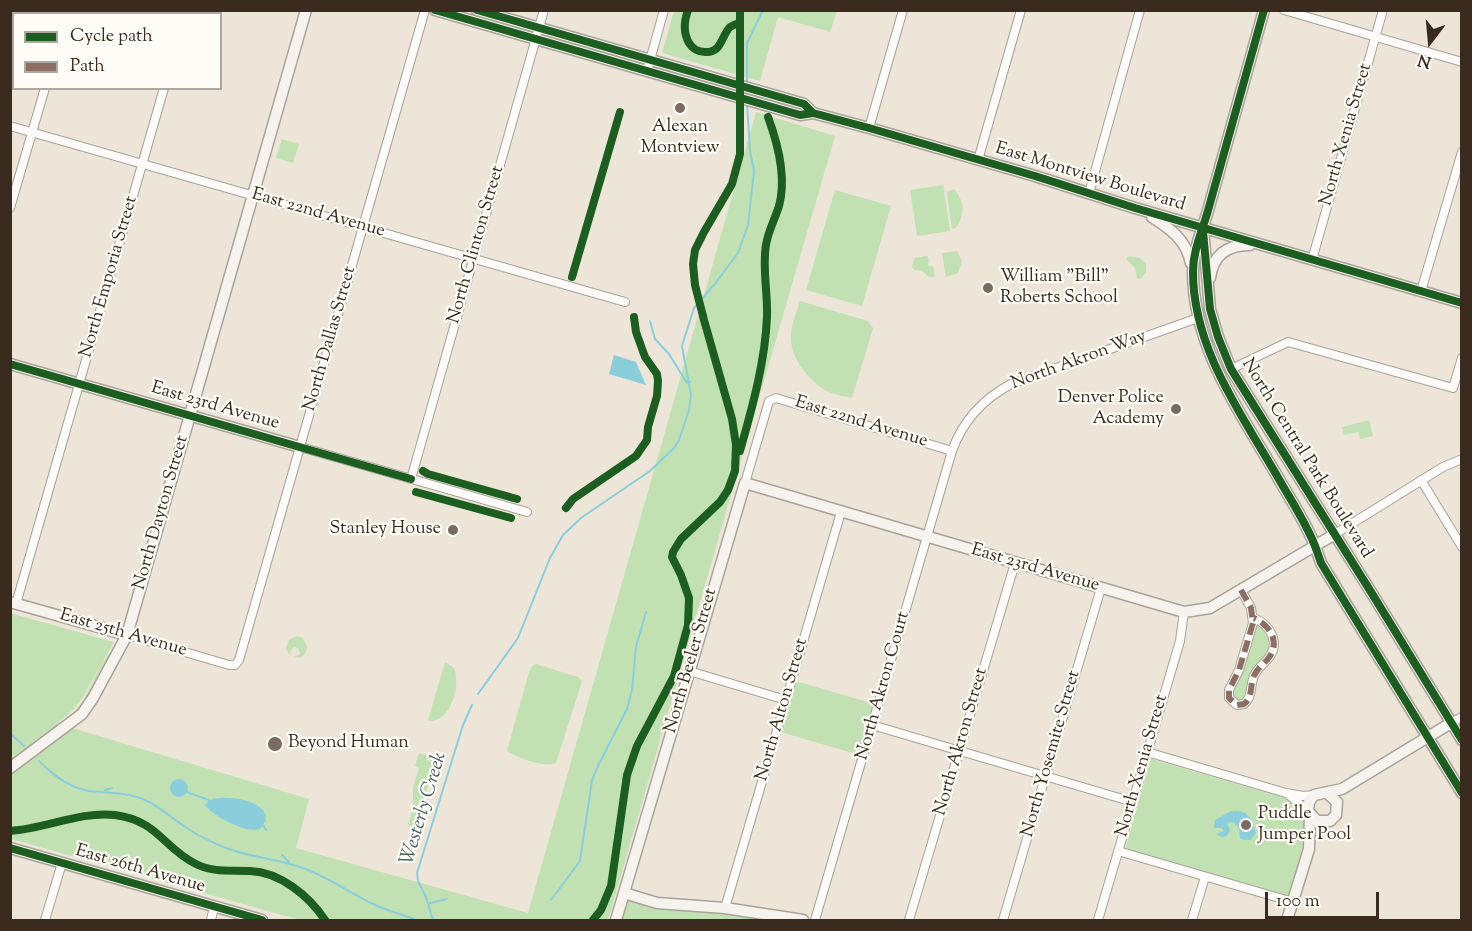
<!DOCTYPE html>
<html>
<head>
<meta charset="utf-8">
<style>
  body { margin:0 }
  #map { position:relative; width:1472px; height:931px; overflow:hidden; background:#ede5d8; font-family:"Sorts Mill Goudy",serif }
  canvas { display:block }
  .frame { position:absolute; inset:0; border:12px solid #3b2a1e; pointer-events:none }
  .legend { position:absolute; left:12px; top:12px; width:210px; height:78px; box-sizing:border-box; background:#fdfcf7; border:2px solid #afa8a0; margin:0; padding:8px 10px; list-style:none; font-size:18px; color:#3b2a1e }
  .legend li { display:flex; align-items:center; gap:12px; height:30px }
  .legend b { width:30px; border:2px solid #afa8a0 }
  .north { position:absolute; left:1400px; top:12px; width:60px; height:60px; -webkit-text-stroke:4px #fdfcf7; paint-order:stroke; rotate:196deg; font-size:16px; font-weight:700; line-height:24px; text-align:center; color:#3b2a1e }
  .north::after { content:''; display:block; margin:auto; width:21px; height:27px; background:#3b2a1e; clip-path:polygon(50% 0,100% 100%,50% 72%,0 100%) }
  .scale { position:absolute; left:1265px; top:892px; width:114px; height:27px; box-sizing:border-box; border:3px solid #3b2a1e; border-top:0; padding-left:8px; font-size:18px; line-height:21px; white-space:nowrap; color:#3b2a1e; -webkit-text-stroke:4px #fdfcf7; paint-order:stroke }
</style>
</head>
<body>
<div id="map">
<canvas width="1472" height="931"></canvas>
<div class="frame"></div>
<ul class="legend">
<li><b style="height:8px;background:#1b5e20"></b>Cycle path</li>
<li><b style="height:8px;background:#8d6e63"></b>Path</li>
</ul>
<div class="north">N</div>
<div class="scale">100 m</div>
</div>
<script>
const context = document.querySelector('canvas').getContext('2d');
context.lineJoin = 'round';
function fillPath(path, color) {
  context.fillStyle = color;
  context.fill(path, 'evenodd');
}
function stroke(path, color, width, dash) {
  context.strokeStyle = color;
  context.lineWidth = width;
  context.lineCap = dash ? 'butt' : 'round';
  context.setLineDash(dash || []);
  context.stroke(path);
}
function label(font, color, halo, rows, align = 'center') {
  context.font = font + ' "Sorts Mill Goudy",serif';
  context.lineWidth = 4.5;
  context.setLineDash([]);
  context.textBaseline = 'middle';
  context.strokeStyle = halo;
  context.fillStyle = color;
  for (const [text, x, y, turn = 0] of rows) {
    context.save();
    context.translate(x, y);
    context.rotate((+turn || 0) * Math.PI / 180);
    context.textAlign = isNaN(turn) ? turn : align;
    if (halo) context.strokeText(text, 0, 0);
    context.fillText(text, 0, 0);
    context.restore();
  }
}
fillPath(new Path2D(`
  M 674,11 L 674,10 L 837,11 L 830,32 L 778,17 L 760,81 L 662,53 Z
  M 756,112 L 835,136 L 608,920 L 300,920 L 11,839 L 10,613 L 114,642 L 81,700 L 73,710 L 56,724 C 89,713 91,670 113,650 C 102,678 84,705 62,725 L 309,799 L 296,848 L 528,913 Z
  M 282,139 L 299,144 L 293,163 L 276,158 Z
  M 943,185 L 950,231 L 917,236 L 910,190 Z
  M 954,189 C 965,201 965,216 956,228 L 952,229 L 947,194 L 948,191 Z
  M 835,190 L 891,206 L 862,306 L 806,290 Z
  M 957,251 L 962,261 L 958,273 L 946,277 L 942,253 Z
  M 927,256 L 929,259 L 928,266 L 933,266 L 935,277 L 929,277 L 922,271 L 914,270 L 912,267 L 914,258 Z
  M 1129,256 L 1140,258 L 1146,264 L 1146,273 L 1140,279 L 1137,278 L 1135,268 L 1126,259 Z
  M 800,301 L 868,321 L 873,328 L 852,398 C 843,396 832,394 825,390 C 806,378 789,356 791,333 C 792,322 797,311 800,301 Z
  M 1369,420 L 1373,436 L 1360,439 L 1358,432 L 1344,435 L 1342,427 Z
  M 1258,623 C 1263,628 1268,631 1270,638 C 1274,654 1250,685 1244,702 L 1235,701 L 1231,692 L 1240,676 Z
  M 296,636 L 303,638 L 307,647 L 305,654 C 302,657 299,658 294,657 L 300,654 L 298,648 L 294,647 L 291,650 L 290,654 L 293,657 L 289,654 L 286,648 L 289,640 Z
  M 445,662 L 454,668 C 461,686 451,721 430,721 L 428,720 Z
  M 536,664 L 578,677 L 582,681 L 556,763 C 543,768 518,758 507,751 L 529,672 L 533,665 Z
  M 792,680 L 878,705 L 863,756 L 777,731 Z
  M 419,753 L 436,758 L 416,827 L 408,825 L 413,807 L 413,787 L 419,768 L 415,766 Z
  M 1151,759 L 1285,798 C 1292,801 1300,805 1303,812 C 1312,831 1294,876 1288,896 L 1125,849 Z
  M 624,893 L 803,920 L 616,920 Z`), '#c1e1b3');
fillPath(new Path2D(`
  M 614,355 L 636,362 L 646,385 L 609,374 Z
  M170 788a9 9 0 1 1 18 0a9 9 0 1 1-18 0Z
  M 219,798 C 234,797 259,800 266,815 L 265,822 L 260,829 C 246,834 213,816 205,805 L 209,800 Z
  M 1231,811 C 1248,809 1252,819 1256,833 L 1251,840 L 1244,840 L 1240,838 L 1239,828 L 1233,822 L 1227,823 L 1230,830 L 1227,836 L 1222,837 L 1216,834 L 1224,831 L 1222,828 L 1214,828 L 1215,820 Z`), '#8acedc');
stroke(new Path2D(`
  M 747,85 L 747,43 L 763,10
  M 650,321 L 655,339 L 669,354 L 687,383 L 690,382
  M 478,694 L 518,638 L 550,558 L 563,535 L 581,518 L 650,471 L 674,448 L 679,440 L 689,410 L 691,395 L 682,346 L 694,308 L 714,285 L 738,253 L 748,225 L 754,171 L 750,151 L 747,103
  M 10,733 L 24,746
  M 39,761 C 53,775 69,788 89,791 C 108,793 125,792 143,799 C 157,805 168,815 181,824 C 193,833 207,840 221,846 C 246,857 274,858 300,867 C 327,876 348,892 373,904 C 387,911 402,914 416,920
  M 105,790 L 112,788
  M 184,791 L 209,800
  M 263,825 L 266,830
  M 282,855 L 289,862
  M 551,900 L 580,861 L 592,780 L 598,766 L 627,709 L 632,690 L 636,647 L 646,612
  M 430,903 L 447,899
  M 433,920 L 426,897 L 418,881 L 417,873 L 463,725 L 472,705`), '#8acedc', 2);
const street = new Path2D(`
  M 1284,10 L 1462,62
  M 67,14 L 68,10
  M 186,14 L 187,10
  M 647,71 L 664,10
  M 10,126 L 625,302
  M 869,128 L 903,10
  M 978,160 L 1021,10
  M 1089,193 L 1140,10
  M 10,208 L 45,88
  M 1312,260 L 1383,10
  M 1421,291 L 1462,152
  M 1231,369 L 1288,342 L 1453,388 L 1462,358
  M 300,447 L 527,512
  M 411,479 L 544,10
  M 1421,480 L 1462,547
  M 745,483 L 769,401 L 776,398 L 952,451
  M 1335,534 L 1443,467 L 1462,459
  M 1241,590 L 1251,608 L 1253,623 L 1239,670 L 1229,690 L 1229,698 L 1237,705 L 1244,704 C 1254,696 1249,684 1255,674 C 1258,668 1263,664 1267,660 C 1282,643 1270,625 1254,618
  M 16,604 L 164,88
  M 127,635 L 229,665 L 235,665 L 239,660 L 425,10
  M 689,671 L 786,700
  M 1451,723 L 1462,717
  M 872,725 L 1133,802
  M 1147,752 L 1286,793 L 1303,796 L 1314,795
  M 1290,796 L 1308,811
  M 1118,851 L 1293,902
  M 725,908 L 841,512
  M 45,920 L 62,863
  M 211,920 L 214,907
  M 815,920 L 952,451 C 963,420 983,399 1011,384 L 1198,318
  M 909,920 L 1015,563
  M 1003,920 L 1101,588
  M 1098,920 L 1180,641 L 1184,612
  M 1192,920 L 1205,877`);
const secondary = new Path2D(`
  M 435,10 L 800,115 L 813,113 L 869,128 L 1035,176 L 1135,208 L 1462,303
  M 477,10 L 804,104 L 813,113
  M 1264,10 L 1207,214 C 1201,234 1193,251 1193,272 C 1193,350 1243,416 1280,481 C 1292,502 1306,523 1315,546 C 1317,551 1319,557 1321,563 L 1462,793
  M 1152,217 C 1171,229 1186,240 1191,263
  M 1203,228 L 1210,309 L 1218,337 L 1231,369 L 1371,592 L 1462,740
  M 1210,278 C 1213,255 1227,245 1250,245
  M 10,364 L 300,447
  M 10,602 L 127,635
  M 10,768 L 82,714 L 93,698 L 127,635 L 306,10
  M 1327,793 L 1337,802 L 1336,815 L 1330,821 L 1317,821 L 1308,811 L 1309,802 L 1314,795 L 1342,789 L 1451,723
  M 10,848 L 262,920
  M 624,893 L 657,903 L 725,908 L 803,920
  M 616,920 L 745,483 L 1184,612 L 1210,608 L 1335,534
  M 1287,920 L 1309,849 L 1310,815`);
stroke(street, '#a9a299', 10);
stroke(secondary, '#a9a299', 13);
stroke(street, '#fcfbf9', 8);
stroke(secondary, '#f6f3ee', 10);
stroke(new Path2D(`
  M 1241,590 L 1251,608 L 1253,623 L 1239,670 L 1229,690 L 1229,698 L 1237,705 L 1244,704 C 1254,696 1249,684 1255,674 C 1258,668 1263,664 1267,660 C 1282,643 1270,625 1254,618`), '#8d6e63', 6, [12, 6]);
stroke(new Path2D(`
  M 435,10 L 800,115 L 813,113 L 869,128 L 1035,176 L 1135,208 L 1462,303
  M 477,10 L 804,104 L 813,113
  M 688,10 C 684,22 683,32 689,43 C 693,49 697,52 705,52 C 722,53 721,36 730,27 C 733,25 736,24 739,23
  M 1264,10 L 1207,214 C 1201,234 1193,251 1193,272 C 1193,350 1243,416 1280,481 C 1292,502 1306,523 1315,546 C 1317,551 1319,557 1321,563 L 1462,793
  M 1203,231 L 1210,309 L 1218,337 L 1231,369 L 1371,592 L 1462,740
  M 572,277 L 620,112
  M 10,364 L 411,479
  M 740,451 C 752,408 765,363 767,317 C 768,294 762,268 766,245 C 768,231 775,219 779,206 C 787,177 778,144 768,117
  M 423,471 L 428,474 L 517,499
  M 416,492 L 511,518
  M 566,508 L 573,499 L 636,456 L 647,440 L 648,427 L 657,396 L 658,381 L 657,374 L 645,357 L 636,332 L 634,317
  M 10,831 C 46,829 79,811 115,815 C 159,821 163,848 196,864 C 214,873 231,870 250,871 C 280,872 309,896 325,920
  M 10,848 L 262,920
  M 593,920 L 601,910 L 611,886 L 627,775 L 637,746 L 674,676 L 688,625 L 689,598 L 681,575 L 672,557 L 673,552 L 681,539 L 720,502 L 728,490 L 735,471 L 736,445 L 732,419 L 704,320 L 695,285 L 693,264 L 695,250 L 704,232 L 732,184 L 740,154 L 740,10`), '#1b5e20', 8);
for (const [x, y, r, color] of [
  [680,108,6,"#796b5f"],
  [988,288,6,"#796b5f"],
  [1176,409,6,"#796b5f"],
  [453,530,6,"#796b5f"],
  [275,744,8,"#796b5f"],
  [1246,825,6,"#796b5f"]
]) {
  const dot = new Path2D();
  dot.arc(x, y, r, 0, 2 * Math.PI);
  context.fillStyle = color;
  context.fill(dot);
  stroke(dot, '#fdfcf7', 2);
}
label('18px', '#3b2a1e', '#fdfcf7', [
  ["Alexan",680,128,"center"],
  ["Montview",680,149,"center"],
  ["William \"Bill\"",1000,278],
  ["Roberts School",1000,299],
  ["Denver Police",1164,399,"right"],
  ["Academy",1164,420,"right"],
  ["Stanley House",441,530,"right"],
  ["Beyond Human",288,744],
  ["Puddle",1258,815],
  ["Jumper Pool",1258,836]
], 'left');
label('18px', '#3b2a1e', '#fdfcf7', [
  ["North Xenia Street",1347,135,-74],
  ["East Montview Boulevard",1090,178,17],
  ["East 22nd Avenue",318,214,16],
  ["North Clinton Street",477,245,-74],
  ["North Emporia Street",110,277,-74],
  ["North Dallas Street",331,339,-74],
  ["North Akron Way",1079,361,-20],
  ["East 23rd Avenue",215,407,16],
  ["East 22nd Avenue",861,423,17],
  ["North Central Park Boulevard",1306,459,58],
  ["North Dayton Street",162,513,-74],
  ["East 23rd Avenue",1035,569,16],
  ["East 25th Avenue",123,634,16],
  ["North Beeler Street",692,661,-74],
  ["North Akron Court",884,686,-74],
  ["North Alton Street",783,710,-74],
  ["North Akron Street",962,742,-74],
  ["North Yosemite Street",1052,754,-74],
  ["North Xenia Street",1143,766,-74],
  ["East 26th Avenue",140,870,16]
]);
label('italic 20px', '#486061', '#fdfcf7', [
  ["Westerly Creek",425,809,-73]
]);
</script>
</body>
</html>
